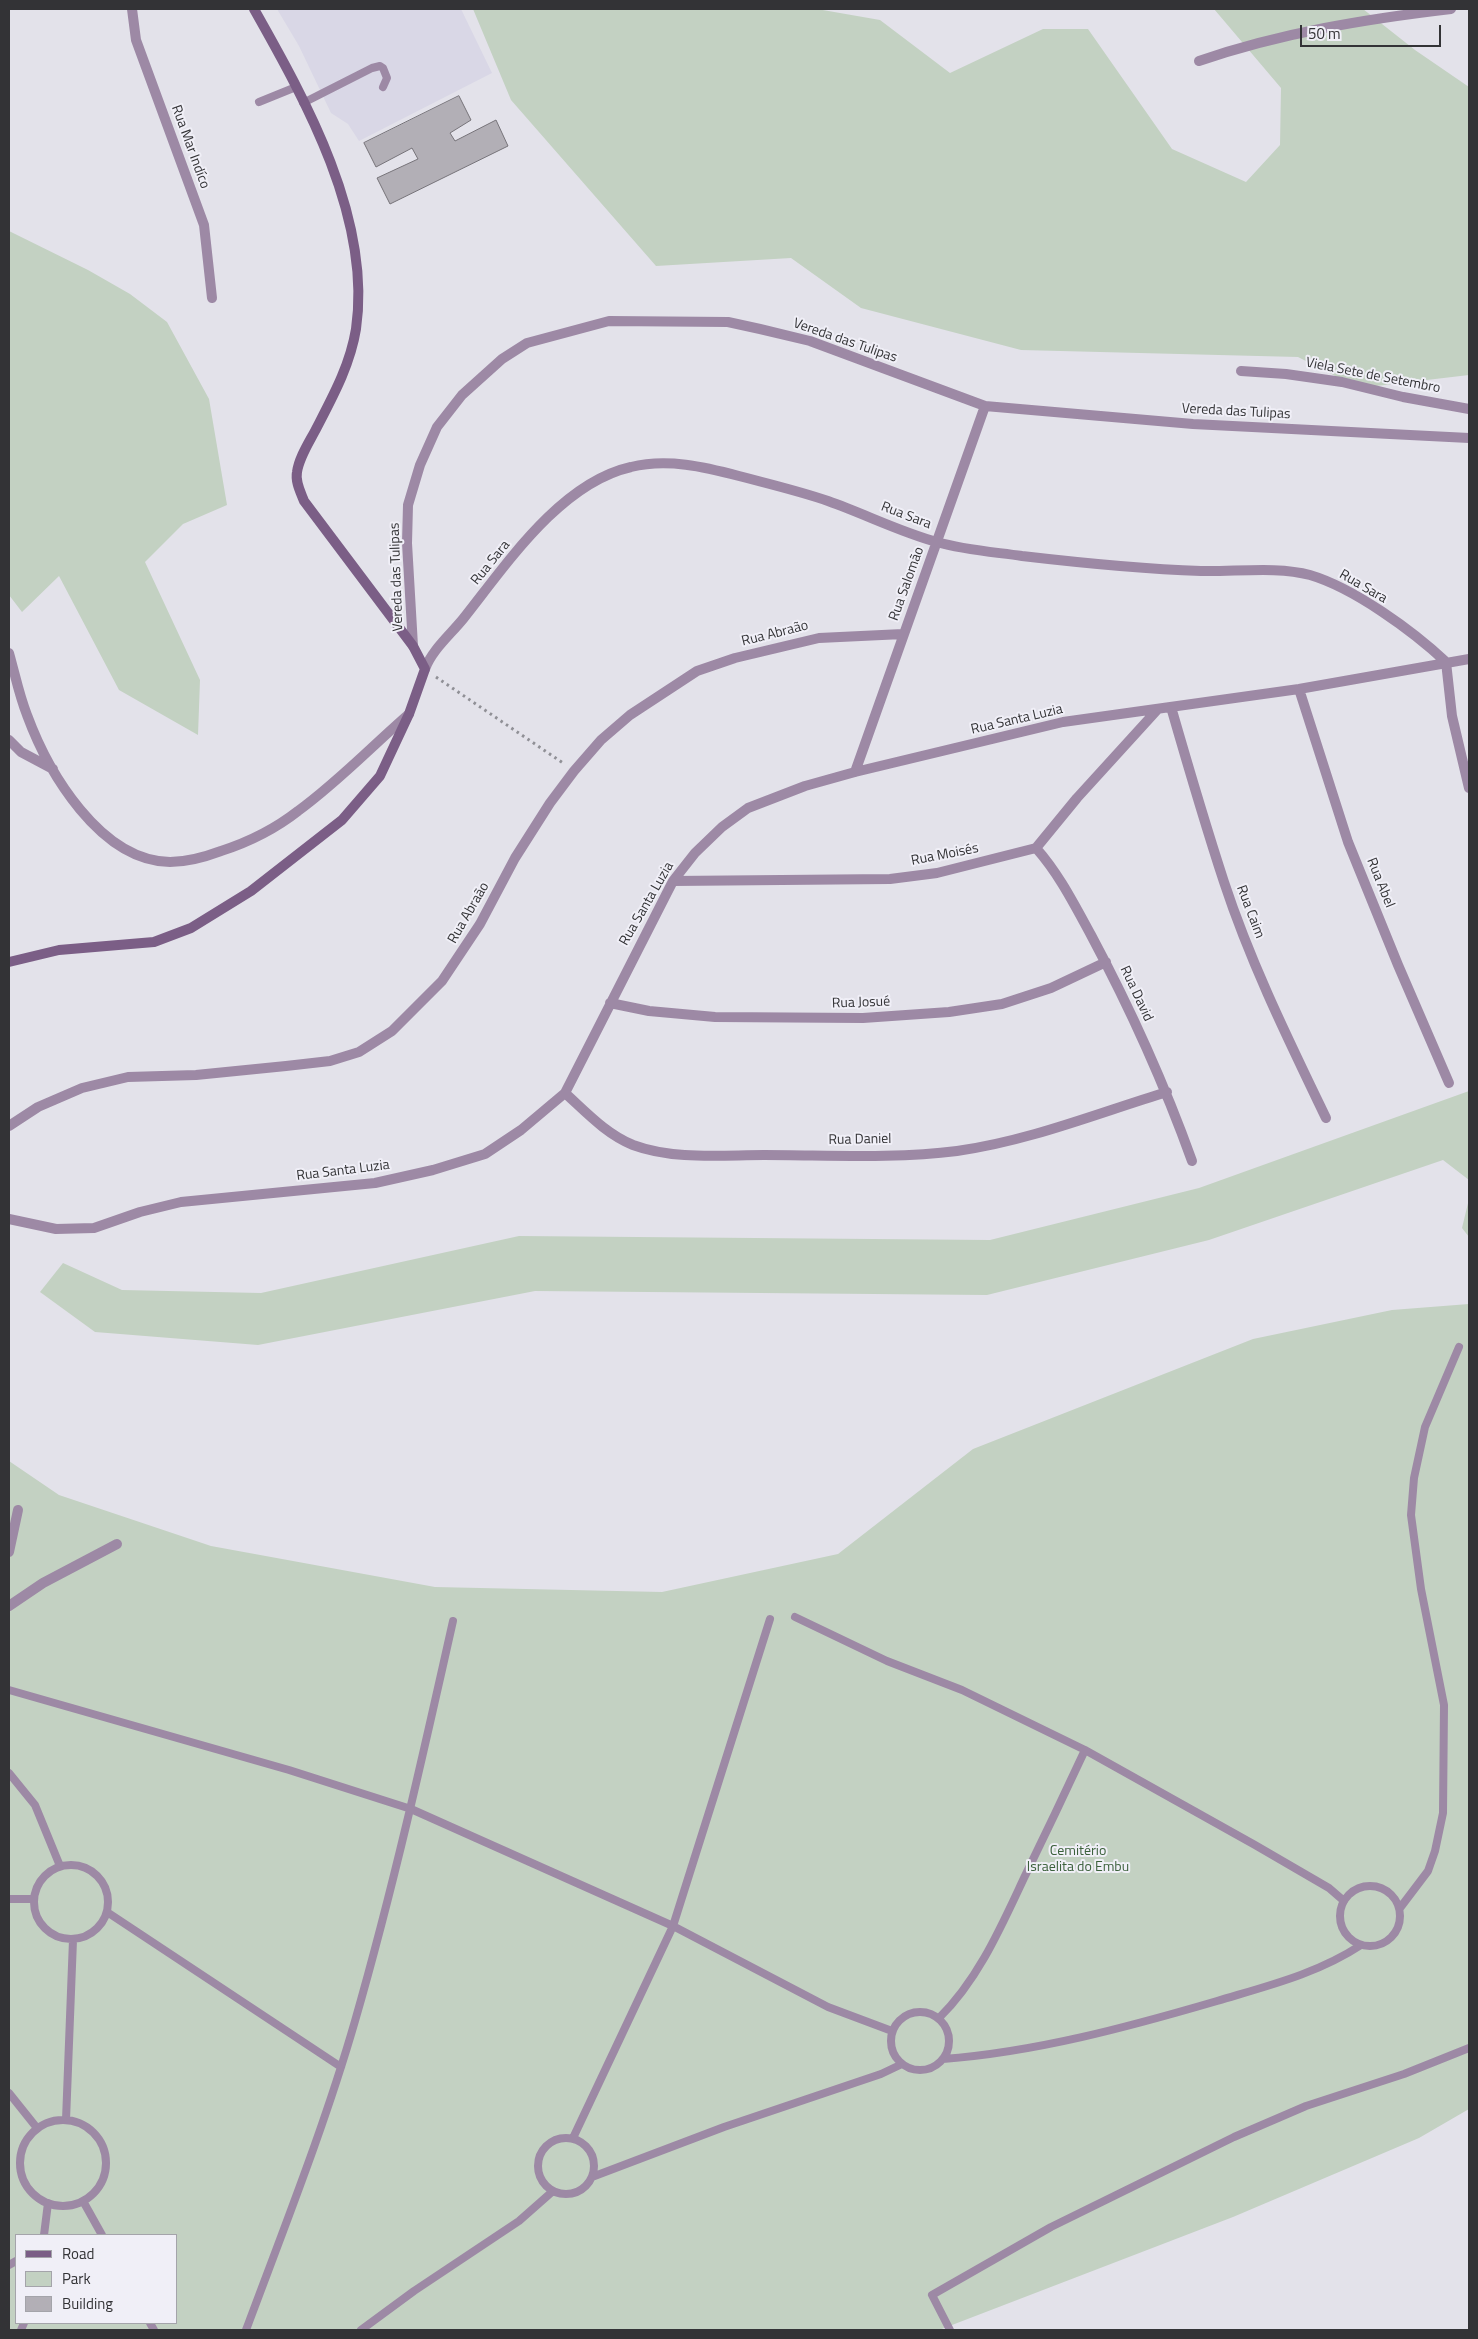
<!DOCTYPE html>
<html>
<head>
<meta charset="utf-8">
<style>
  body { margin:0 }
  #map { position:relative; width:1478px; height:2339px; overflow:hidden; background:#e3e2ea; font-family:"Titillium Web",sans-serif }
  canvas { display:block }
  .frame { position:absolute; inset:0; border:10px solid #333336; pointer-events:none }
  .legend { position:absolute; left:15px; top:2234px; width:162px; height:90px; box-sizing:border-box; background:#f0eff7; border:1px solid #a4a4aa; margin:0; padding:6px 9px; list-style:none; font-size:15px; color:#333336 }
  .legend li { display:flex; align-items:center; gap:10px; height:25px }
  .legend b { width:25px; border:1px solid #a4a4aa }
  .scale { position:absolute; left:1300px; top:25px; width:141px; height:22px; box-sizing:border-box; border:2px solid #333336; border-top:0; padding-left:6px; font-size:15px; line-height:18px; white-space:nowrap; color:#333336; -webkit-text-stroke:4px #f0eff7; paint-order:stroke }
</style>
</head>
<body>
<div id="map">
<canvas width="1478" height="2339"></canvas>
<div class="frame"></div>
<ul class="legend">
<li><b style="height:6px;background:#7b5e86"></b>Road</li>
<li><b style="height:14px;background:#c3d1c2"></b>Park</li>
<li><b style="height:14px;background:#b2afb6"></b>Building</li>
</ul>
<div class="scale">50 m</div>
</div>
<script>
const context = document.querySelector('canvas').getContext('2d');
context.lineJoin = 'round';
function fillPath(path, color) {
  context.fillStyle = color;
  context.fill(path, 'evenodd');
}
function stroke(path, color, width, dash) {
  context.strokeStyle = color;
  context.lineWidth = width;
  context.lineCap = dash ? 'butt' : 'round';
  context.setLineDash(dash || []);
  context.stroke(path);
}
function label(font, color, halo, rows, align = 'center') {
  context.font = font + ' "Titillium Web",sans-serif';
  context.lineWidth = 4;
  context.setLineDash([]);
  context.textBaseline = 'middle';
  context.strokeStyle = halo;
  context.fillStyle = color;
  for (const [text, x, y, turn = 0] of rows) {
    context.save();
    context.translate(x, y);
    context.rotate((+turn || 0) * Math.PI / 180);
    context.textAlign = isNaN(turn) ? turn : align;
    if (halo) context.strokeText(text, 0, 0);
    context.fillText(text, 0, 0);
    context.restore();
  }
}
fillPath(new Path2D(`
  M 277,9 L 461,9 L 492,73 L 359,141 L 348,124 L 331,113 L 299,46 Z`), '#d9d7e6');
fillPath(new Path2D(`
  M 473,9 L 817,9 L 880,20 L 950,73 L 1043,29 L 1088,29 L 1172,149 L 1246,182 L 1280,145 L 1281,88 L 1214,9 L 1363,9 L 1415,50 L 1469,87 L 1469,375 L 1359,388 L 1298,357 L 1021,350 L 861,308 L 791,258 L 656,266 L 511,100 Z
  M 9,231 L 88,270 L 130,294 L 167,322 L 209,399 L 227,505 L 183,524 L 145,562 L 200,680 L 198,735 L 119,690 L 59,576 L 22,612 L 9,595 Z
  M 1469,1091 L 1469,1180 L 1443,1160 L 1209,1240 L 987,1295 L 535,1291 L 258,1345 L 95,1332 L 40,1292 L 63,1263 L 122,1290 L 261,1293 L 519,1236 L 990,1240 L 1199,1188 Z
  M 1469,1199 L 1469,1237 L 1462,1228 Z
  M 1469,1304 L 1469,2109 L 1419,2138 L 1233,2217 L 939,2330 L 9,2330 L 9,1461 L 59,1495 L 211,1546 L 435,1587 L 662,1592 L 838,1554 L 973,1449 L 1253,1339 L 1392,1310 ZM 16,2235 L 176,2235 L 176,2323 L 16,2323 Z`), '#c3d1c2');
const building = new Path2D(`
  M 459,96 L 471,120 L 450,133 L 455,141 L 496,120 L 508,146 L 390,204 L 377,178 L 418,159 L 412,148 L 376,167 L 364,143 Z`);
fillPath(building, '#b2afb6');
stroke(building, '#767379', 1);
stroke(new Path2D(`
  M 436,677 L 563,763`), '#909096', 3, [2.5, 4]);
stroke(new Path2D(`
  M 259,102 L 296,87
  M 303,103 L 372,68 L 380,66 L 383,68 L 387,78 L 383,87
  M 795,1617 L 887,1661 L 962,1690 L 1085,1750 L 1255,1845 L 1329,1888 L 1344,1901
  M 9,1690 L 289,1770 L 411,1809 L 673,1926 L 828,2007 L 892,2031
  M 9,1773 L 35,1805 L 60,1866
  M34 1902a37 37 0 1 1 74 0a37 37 0 1 1-74 0Z
  M1340 1916a30 30 0 1 1 60 0a30 30 0 1 1-60 0Z
  M 9,1899 L 33,1899
  M 1400,1908 L 1428,1871 L 1435,1851 L 1443,1813 L 1444,1705 L 1421,1589 L 1411,1515 L 1414,1478 L 1425,1427 L 1459,1347
  M 107,1912 L 341,2067
  M891 2041a29 29 0 1 1 58 0a29 29 0 1 1-58 0Z
  M 939,2018 C 978,1980 1001,1927 1024,1878 C 1045,1835 1065,1793 1085,1750
  M 943,2059 C 1036,2052 1128,2027 1217,2001 C 1267,1986 1317,1974 1361,1945
  M 9,2093 L 37,2128
  M 66,2120 L 73,1940
  M20 2163a43 43 0 1 1 86 0a43 43 0 1 1-86 0Z
  M538 2166a28 28 0 1 1 56 0a28 28 0 1 1-56 0Z
  M 573,2138 L 673,1926 L 770,1619
  M 592,2177 L 724,2127 L 881,2074 L 902,2064
  M 83,2201 L 102,2235
  M 44,2235 L 48,2203
  M 9,2265 L 16,2261
  M 150,2323 L 154,2330
  M 21,2330 L 24,2323
  M 246,2330 C 284,2228 325,2125 355,2021 C 393,1889 423,1755 453,1621
  M 361,2330 L 414,2291 L 519,2221 L 553,2191
  M 950,2330 L 932,2295 L 1051,2227 L 1234,2137 L 1306,2106 L 1404,2074 L 1469,2048`), '#9d89a5', 8);
stroke(new Path2D(`
  M 132,9 L 136,40 L 204,225 L 212,298
  M 1199,61 C 1280,33 1366,19 1451,9
  M 1241,371 L 1286,374 L 1342,382 L 1403,397 L 1469,409
  M 413,646 L 407,543 L 408,505 L 420,465 L 437,427 L 462,395 L 502,359 L 527,343 L 609,321 L 728,322 L 760,329 L 810,341 L 985,406 L 1193,424 L 1469,438
  M 9,653 C 15,674 19,695 27,715 C 48,772 100,861 170,862 C 187,862 205,857 221,851 C 249,842 275,829 298,811 C 338,782 372,746 409,714
  M 1446,662 L 1452,716 L 1469,788
  M 425,669 C 432,650 450,635 463,619 C 506,565 560,483 631,467 C 667,458 705,467 739,476 C 769,484 799,491 828,501 C 865,514 900,532 937,542 C 964,550 994,552 1022,556 C 1082,563 1141,569 1201,571 C 1234,572 1278,566 1310,575 C 1354,588 1413,631 1446,662
  M 1299,689 L 1348,842 L 1398,965 L 1449,1083
  M 1171,707 C 1188,766 1205,824 1224,882 C 1251,964 1289,1041 1326,1118
  M 9,740 L 21,752 L 53,769
  M 855,772 L 985,406
  M 1036,848 C 1059,874 1074,904 1091,935 C 1130,1008 1164,1083 1192,1161
  M 673,881 L 890,879 L 937,873 L 1036,848 L 1077,798 L 1158,709
  M 610,1003 L 649,1011 L 715,1017 L 863,1018 L 949,1012 L 1002,1004 L 1051,988 L 1106,962
  M 565,1093 C 586,1112 606,1134 633,1145 C 673,1160 722,1155 764,1155 C 828,1155 894,1159 957,1151 C 1029,1141 1098,1113 1167,1092
  M 9,1126 L 38,1107 L 82,1088 L 128,1077 L 196,1075 L 286,1066 L 330,1061 L 359,1052 L 392,1031 L 442,981 L 480,924 L 515,858 L 550,803 L 574,771 L 601,740 L 630,715 L 697,671 L 735,658 L 819,638 L 903,634
  M 9,1219 L 56,1229 L 94,1228 L 140,1212 L 181,1202 L 375,1183 L 433,1170 L 485,1154 L 521,1130 L 565,1093 L 673,881 L 695,853 L 722,827 L 748,808 L 805,786 L 855,772 L 1063,722 L 1299,689 L 1469,659
  M 9,1552 L 18,1510
  M 9,1606 L 43,1583 L 117,1544`), '#9d89a5', 10);
stroke(new Path2D(`
  M 9,962 L 59,950 L 154,942 L 191,928 L 251,891 L 342,820 L 380,776 L 409,714 L 425,669 L 413,646 L 304,501 C 301,493 295,482 297,472 C 299,458 308,444 315,431 C 332,398 350,366 356,329 C 372,219 306,101 254,9`), '#7b5e86', 10);
label('14px', '#333336', '#f0eff7', [
  ["Rua Mar Indíco",190,147,70],
  ["Vereda das Tulipas",845,341,19],
  ["Viela Sete de Setembro",1373,376,11],
  ["Vereda das Tulipas",1236,412,3],
  ["Rua Sara",906,516,21],
  ["Rua Sara",491,563,-51],
  ["Vereda das Tulipas",397,577,-92],
  ["Rua Salomão",907,584,-70],
  ["Rua Sara",1363,587,30],
  ["Rua Abraão",775,634,-14],
  ["Rua Santa Luzia",1017,720,-13],
  ["Rua Moisés",945,855,-11],
  ["Rua Abel",1380,883,68],
  ["Rua Santa Luzia",647,904,-60],
  ["Rua Caim",1250,912,69],
  ["Rua Abraão",469,913,-60],
  ["Rua David",1136,994,65],
  ["Rua Josué",861,1003,-2],
  ["Rua Daniel",860,1140,-1],
  ["Rua Santa Luzia",343,1171,-7]
]);
label('14px', '#3b603b', '#f0eff7', [
  ["Cemitério",1078,1852],
  ["Israelita do Embu",1078,1868]
]);
</script>
</body>
</html>
